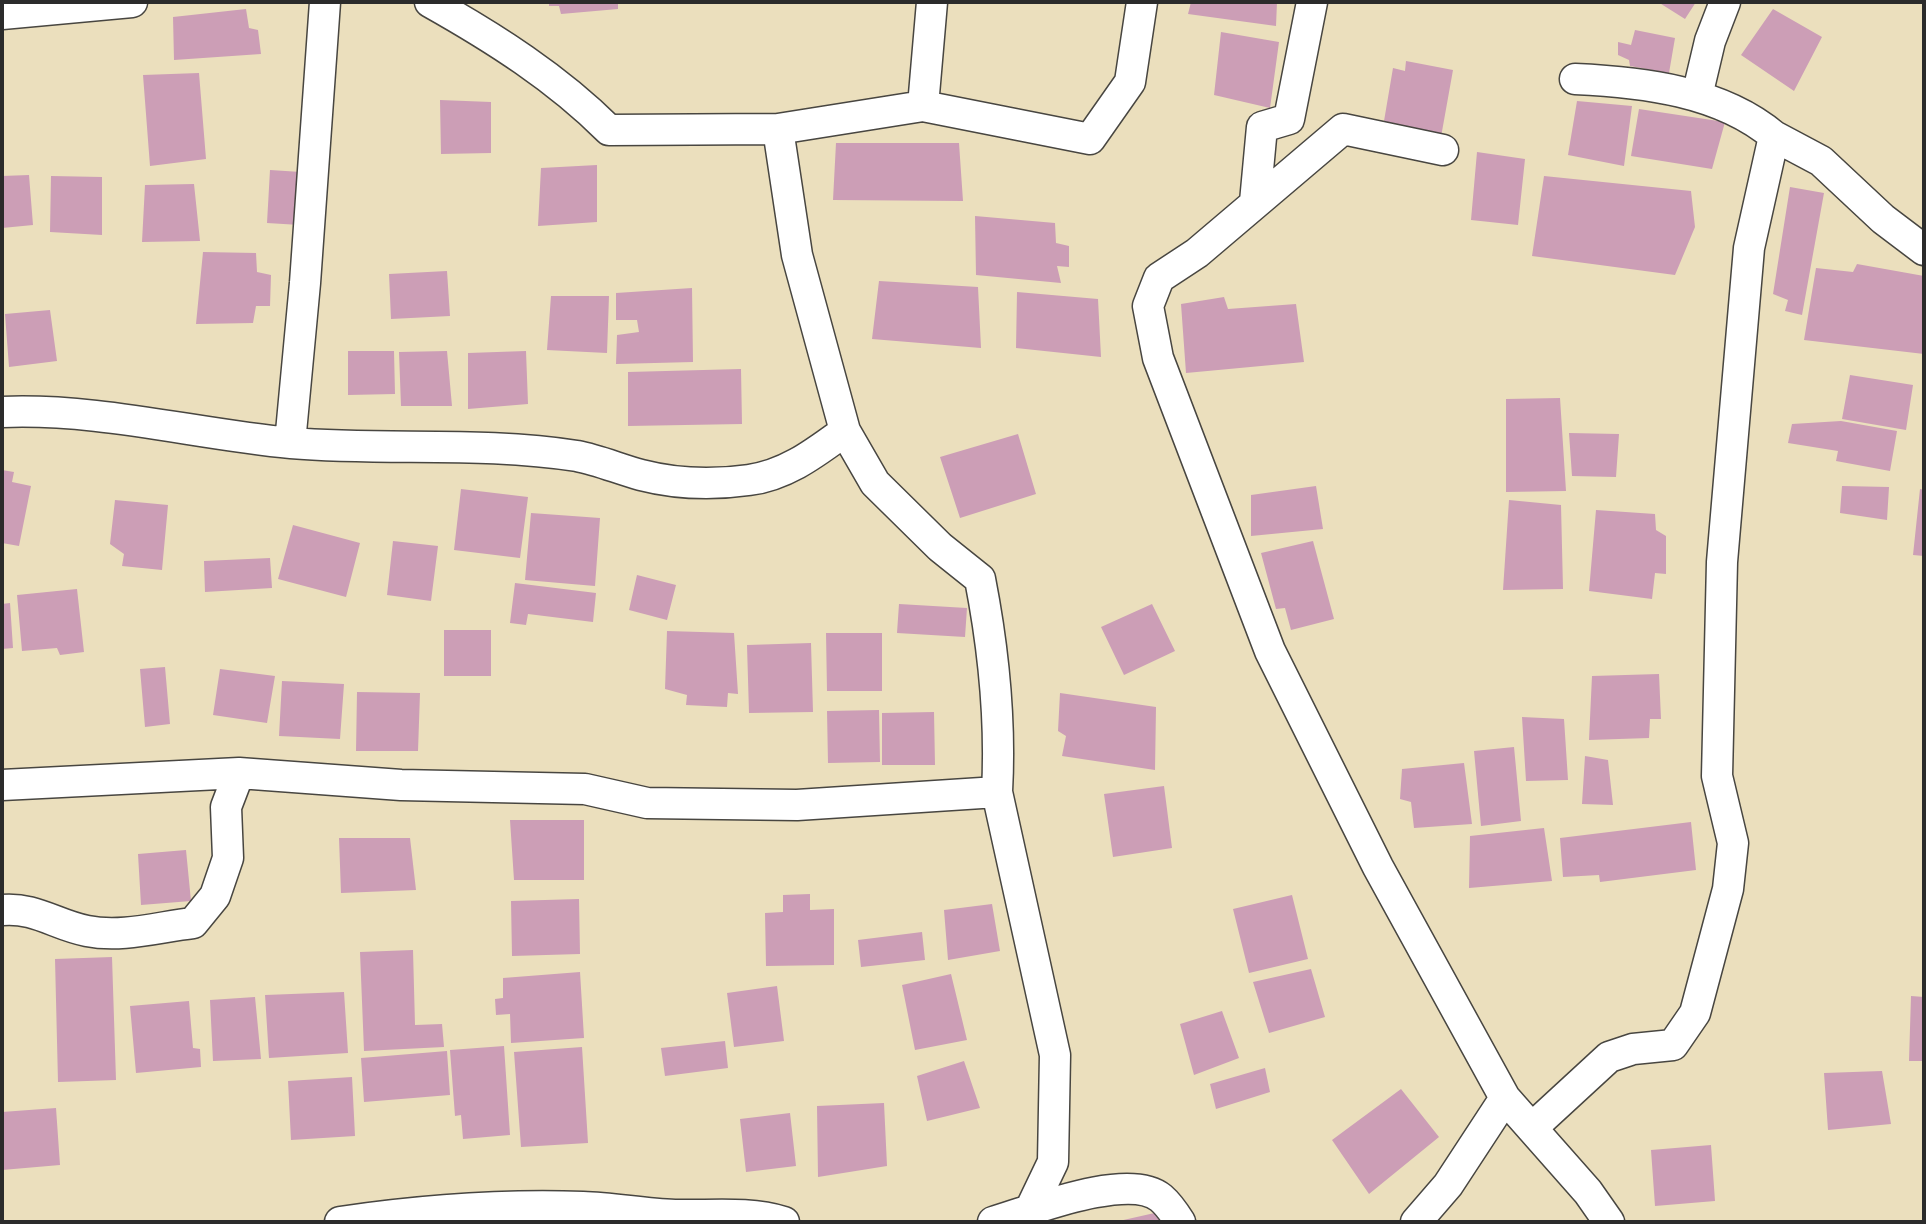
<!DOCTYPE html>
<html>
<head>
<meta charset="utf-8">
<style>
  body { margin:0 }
  #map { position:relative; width:1926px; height:1224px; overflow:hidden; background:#ebdfbd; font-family:"Sorts Mill Goudy",serif }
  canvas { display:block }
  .frame { position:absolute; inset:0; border:4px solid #2b2b2b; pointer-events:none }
</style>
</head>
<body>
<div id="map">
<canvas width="1926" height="1224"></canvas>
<div class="frame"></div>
</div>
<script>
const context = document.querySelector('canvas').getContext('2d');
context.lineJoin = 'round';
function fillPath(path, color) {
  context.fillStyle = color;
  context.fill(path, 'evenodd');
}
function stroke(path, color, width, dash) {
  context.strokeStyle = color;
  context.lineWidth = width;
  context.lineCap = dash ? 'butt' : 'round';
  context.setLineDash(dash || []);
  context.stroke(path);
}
fillPath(new Path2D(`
  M 549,2 L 618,2 L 618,9 L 561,14 L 559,6 L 549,6 Z
  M 1191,2 L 1277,2 L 1276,26 L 1188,14 Z
  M 1658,2 L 1696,2 L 1685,19 Z
  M 246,9 L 249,28 L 258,30 L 261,54 L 174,60 L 173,17 Z
  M 1773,9 L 1822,37 L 1794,91 L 1741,55 Z
  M 1635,30 L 1675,38 L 1669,73 L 1630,66 L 1629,60 L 1618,55 L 1618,42 L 1631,45 Z
  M 1221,32 L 1279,42 L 1270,108 L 1214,95 Z
  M 1406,61 L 1453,70 L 1441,137 L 1383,127 L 1393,68 L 1405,71 Z
  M 199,73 L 206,159 L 150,166 L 143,75 Z
  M 440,100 L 491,102 L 491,153 L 441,154 Z
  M 1577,101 L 1632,106 L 1624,166 L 1568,155 Z
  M 1639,109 L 1725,122 L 1712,169 L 1631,156 Z
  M 836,143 L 959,143 L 963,201 L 833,200 Z
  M 1477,152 L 1525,159 L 1518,225 L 1471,220 Z
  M 597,165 L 597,222 L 538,226 L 541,168 Z
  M 270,170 L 301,172 L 300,225 L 267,223 Z
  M 29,175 L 33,225 L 2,228 L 2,176 Z
  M 51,176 L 102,177 L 102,235 L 50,232 Z
  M 1544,176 L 1691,191 L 1695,227 L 1675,275 L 1532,256 Z
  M 194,184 L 200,241 L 142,242 L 145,185 Z
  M 1790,187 L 1824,193 L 1802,315 L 1785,311 L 1788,300 L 1773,294 Z
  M 975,216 L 1055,223 L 1056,243 L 1069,246 L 1069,267 L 1057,266 L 1061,283 L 976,275 Z
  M 203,252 L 256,253 L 257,272 L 271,275 L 270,306 L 256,306 L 253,323 L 196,324 Z
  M 1857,264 L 1924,276 L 1924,354 L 1804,340 L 1816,268 L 1853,272 Z
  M 447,271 L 450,316 L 391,319 L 389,274 Z
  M 879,281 L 978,287 L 981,348 L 872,339 Z
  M 692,288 L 693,362 L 616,364 L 617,335 L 639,332 L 637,320 L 616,320 L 616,293 Z
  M 1017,292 L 1098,299 L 1101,357 L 1016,348 Z
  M 551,296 L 609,296 L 607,353 L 547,350 Z
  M 1224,297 L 1228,309 L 1296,304 L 1304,362 L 1186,373 L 1181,304 Z
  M 50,310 L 57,361 L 9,367 L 5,314 Z
  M 348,351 L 394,351 L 395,394 L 348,395 Z
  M 447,351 L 452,406 L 401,406 L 399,352 Z
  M 526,351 L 528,404 L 468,409 L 468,353 Z
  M 741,369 L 742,424 L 628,426 L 628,372 Z
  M 1850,375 L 1913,385 L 1906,430 L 1842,419 Z
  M 1560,398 L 1566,491 L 1506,492 L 1506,399 Z
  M 1841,421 L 1897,431 L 1890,471 L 1836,461 L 1838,451 L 1788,443 L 1792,424 Z
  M 1569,433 L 1619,434 L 1616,477 L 1572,476 Z
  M 1018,434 L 1036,494 L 960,518 L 940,457 Z
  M 2,470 L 14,472 L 12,482 L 31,486 L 19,546 L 2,543 Z
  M 1316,486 L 1323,529 L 1251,536 L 1251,495 Z
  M 1842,486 L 1889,487 L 1887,520 L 1840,513 Z
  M 461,489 L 528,497 L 520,558 L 454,550 Z
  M 1920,489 L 1924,490 L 1924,556 L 1913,555 Z
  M 115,500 L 168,505 L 162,570 L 122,566 L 124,554 L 110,544 Z
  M 1509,500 L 1561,505 L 1563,589 L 1503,590 Z
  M 1596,510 L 1655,514 L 1656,530 L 1666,536 L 1666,574 L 1655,573 L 1652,599 L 1589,591 Z
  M 531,513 L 600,518 L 595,586 L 525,580 Z
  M 293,525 L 360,543 L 346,597 L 278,579 Z
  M 393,541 L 438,546 L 431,601 L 387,595 Z
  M 1313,541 L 1334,619 L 1291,630 L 1285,608 L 1276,609 L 1261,553 Z
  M 270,558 L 272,588 L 205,592 L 204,561 Z
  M 637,575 L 676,585 L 667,620 L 629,610 Z
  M 515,583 L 596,593 L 593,622 L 528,614 L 526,625 L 510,623 Z
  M 77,589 L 84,652 L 60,655 L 57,648 L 22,651 L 17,595 Z
  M 10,603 L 13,648 L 2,649 L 2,604 Z
  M 899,604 L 967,608 L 965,637 L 897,633 Z
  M 1152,604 L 1175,651 L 1124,675 L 1101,627 Z
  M 444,630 L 491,630 L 491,676 L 444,676 Z
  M 667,631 L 734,633 L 738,694 L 728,693 L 727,707 L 686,705 L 687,695 L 665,689 Z
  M 826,633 L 882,633 L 882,691 L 827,691 Z
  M 811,643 L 813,712 L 749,713 L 747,645 Z
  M 165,667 L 170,724 L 145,727 L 140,669 Z
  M 220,669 L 275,676 L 267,723 L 213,715 Z
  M 1659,674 L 1661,719 L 1650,719 L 1649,738 L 1589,740 L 1592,676 Z
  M 282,681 L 344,684 L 340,739 L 279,736 Z
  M 357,692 L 420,693 L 418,751 L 356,751 Z
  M 1060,693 L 1156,707 L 1155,770 L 1062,756 L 1066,736 L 1058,731 Z
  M 879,710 L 880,762 L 828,763 L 827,711 Z
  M 934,712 L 935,765 L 882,765 L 882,713 Z
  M 1522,717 L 1564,719 L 1568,780 L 1526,781 Z
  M 1514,747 L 1521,821 L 1481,826 L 1474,751 Z
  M 1585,756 L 1608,760 L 1613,805 L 1582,804 Z
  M 1464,763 L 1472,824 L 1414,828 L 1411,802 L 1400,799 L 1402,769 Z
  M 1164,786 L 1172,848 L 1113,857 L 1104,794 Z
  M 510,820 L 584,820 L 584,880 L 514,880 Z
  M 1691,822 L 1696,870 L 1600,882 L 1599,875 L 1563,877 L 1560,838 Z
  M 1544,828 L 1552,881 L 1469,888 L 1470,836 Z
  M 339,838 L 410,838 L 416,890 L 341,893 Z
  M 186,850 L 191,901 L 141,905 L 138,854 Z
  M 810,894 L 810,910 L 834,909 L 834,965 L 766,966 L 765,913 L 783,912 L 783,895 Z
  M 1292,895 L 1308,959 L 1249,973 L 1233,909 Z
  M 579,899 L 580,954 L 512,956 L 511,901 Z
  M 992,904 L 1000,951 L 948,960 L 944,910 Z
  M 922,932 L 925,960 L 861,967 L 858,940 Z
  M 413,950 L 415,1025 L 442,1024 L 444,1047 L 364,1051 L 360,952 Z
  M 112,957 L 116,1080 L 58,1082 L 55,959 Z
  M 1311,969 L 1325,1017 L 1269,1033 L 1253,982 Z
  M 580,972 L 584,1038 L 511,1043 L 510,1014 L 496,1015 L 495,999 L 503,998 L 503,978 Z
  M 951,974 L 967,1040 L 915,1050 L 902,985 Z
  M 777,986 L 784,1041 L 734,1047 L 727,993 Z
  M 344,992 L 348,1053 L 269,1058 L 265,995 Z
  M 1911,996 L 1924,997 L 1924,1061 L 1909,1061 Z
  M 255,997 L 261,1059 L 213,1061 L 210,1000 Z
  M 189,1001 L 193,1048 L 200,1049 L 201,1067 L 136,1073 L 130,1006 Z
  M 1222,1011 L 1239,1058 L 1194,1075 L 1180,1024 Z
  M 725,1041 L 728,1068 L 665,1076 L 661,1048 Z
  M 504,1046 L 510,1135 L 463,1139 L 461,1115 L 455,1116 L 450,1050 Z
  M 582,1047 L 588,1143 L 521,1147 L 514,1052 Z
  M 447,1051 L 450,1095 L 364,1102 L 361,1058 Z
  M 964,1061 L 980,1108 L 927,1121 L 917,1076 Z
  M 1265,1068 L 1270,1092 L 1216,1109 L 1210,1084 Z
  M 1882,1071 L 1891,1124 L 1828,1130 L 1824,1073 Z
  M 352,1077 L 355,1136 L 291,1140 L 288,1081 Z
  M 1401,1089 L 1439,1137 L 1369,1194 L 1332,1140 Z
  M 884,1103 L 887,1166 L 818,1177 L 817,1106 Z
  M 56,1108 L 60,1165 L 2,1170 L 2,1112 Z
  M 790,1113 L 796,1166 L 746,1172 L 740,1119 Z
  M 1711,1145 L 1715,1201 L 1655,1206 L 1651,1150 Z
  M 1159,1212 L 1161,1222 L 1119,1222 L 1119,1221 Z`), '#cc9eb6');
const street = new Path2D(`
  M 2,14 L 132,2
  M 1697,96 L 1710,41 L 1725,2
  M 923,106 L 1090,139 L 1130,82 L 1142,2
  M 778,129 L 923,106 L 932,2
  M 1774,136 L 1821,161 L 1883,219 L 1924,250
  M 1443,150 L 1343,129 L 1197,253 L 1159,278 L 1148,306 L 1158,358 L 1270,651 L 1378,867 L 1505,1098 L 1588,1192 L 1609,1222
  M 1255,202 L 1262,127 L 1289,119 L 1312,2
  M 2,412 C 100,408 195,434 291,443 C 386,451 483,441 577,456 C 598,460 619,469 641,475 C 676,484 714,485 749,480 C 787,475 816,452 845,431
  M 290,443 L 305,283 L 325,2
  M 2,785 L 239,773
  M 997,792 L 1055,1055 L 1053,1162 L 1030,1210
  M 2,910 C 35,907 56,925 87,931 C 122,938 158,927 193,923 L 215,896 L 228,858 L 226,807 L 239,773 L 401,785 L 585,789 L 647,803 L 797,805 L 997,792 C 1001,719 994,651 980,579 L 940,547 L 875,483 L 845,431 L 797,255 L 778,129 L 609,130 C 557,78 494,38 430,2
  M 1533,1127 L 1609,1057 L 1633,1049 L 1673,1045 L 1695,1013 L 1728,889 L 1733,843 L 1717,776 L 1722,562 L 1749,248 L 1774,136 C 1721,91 1642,82 1575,79
  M 340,1222 C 422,1210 501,1204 583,1207 C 614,1208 644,1214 675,1215 C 711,1216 748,1211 784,1222
  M 993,1222 C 1030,1211 1129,1171 1161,1198 C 1168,1204 1175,1214 1180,1222
  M 1416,1222 L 1448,1185 L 1505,1098`);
stroke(street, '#484641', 33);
stroke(street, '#fff', 30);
</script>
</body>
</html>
